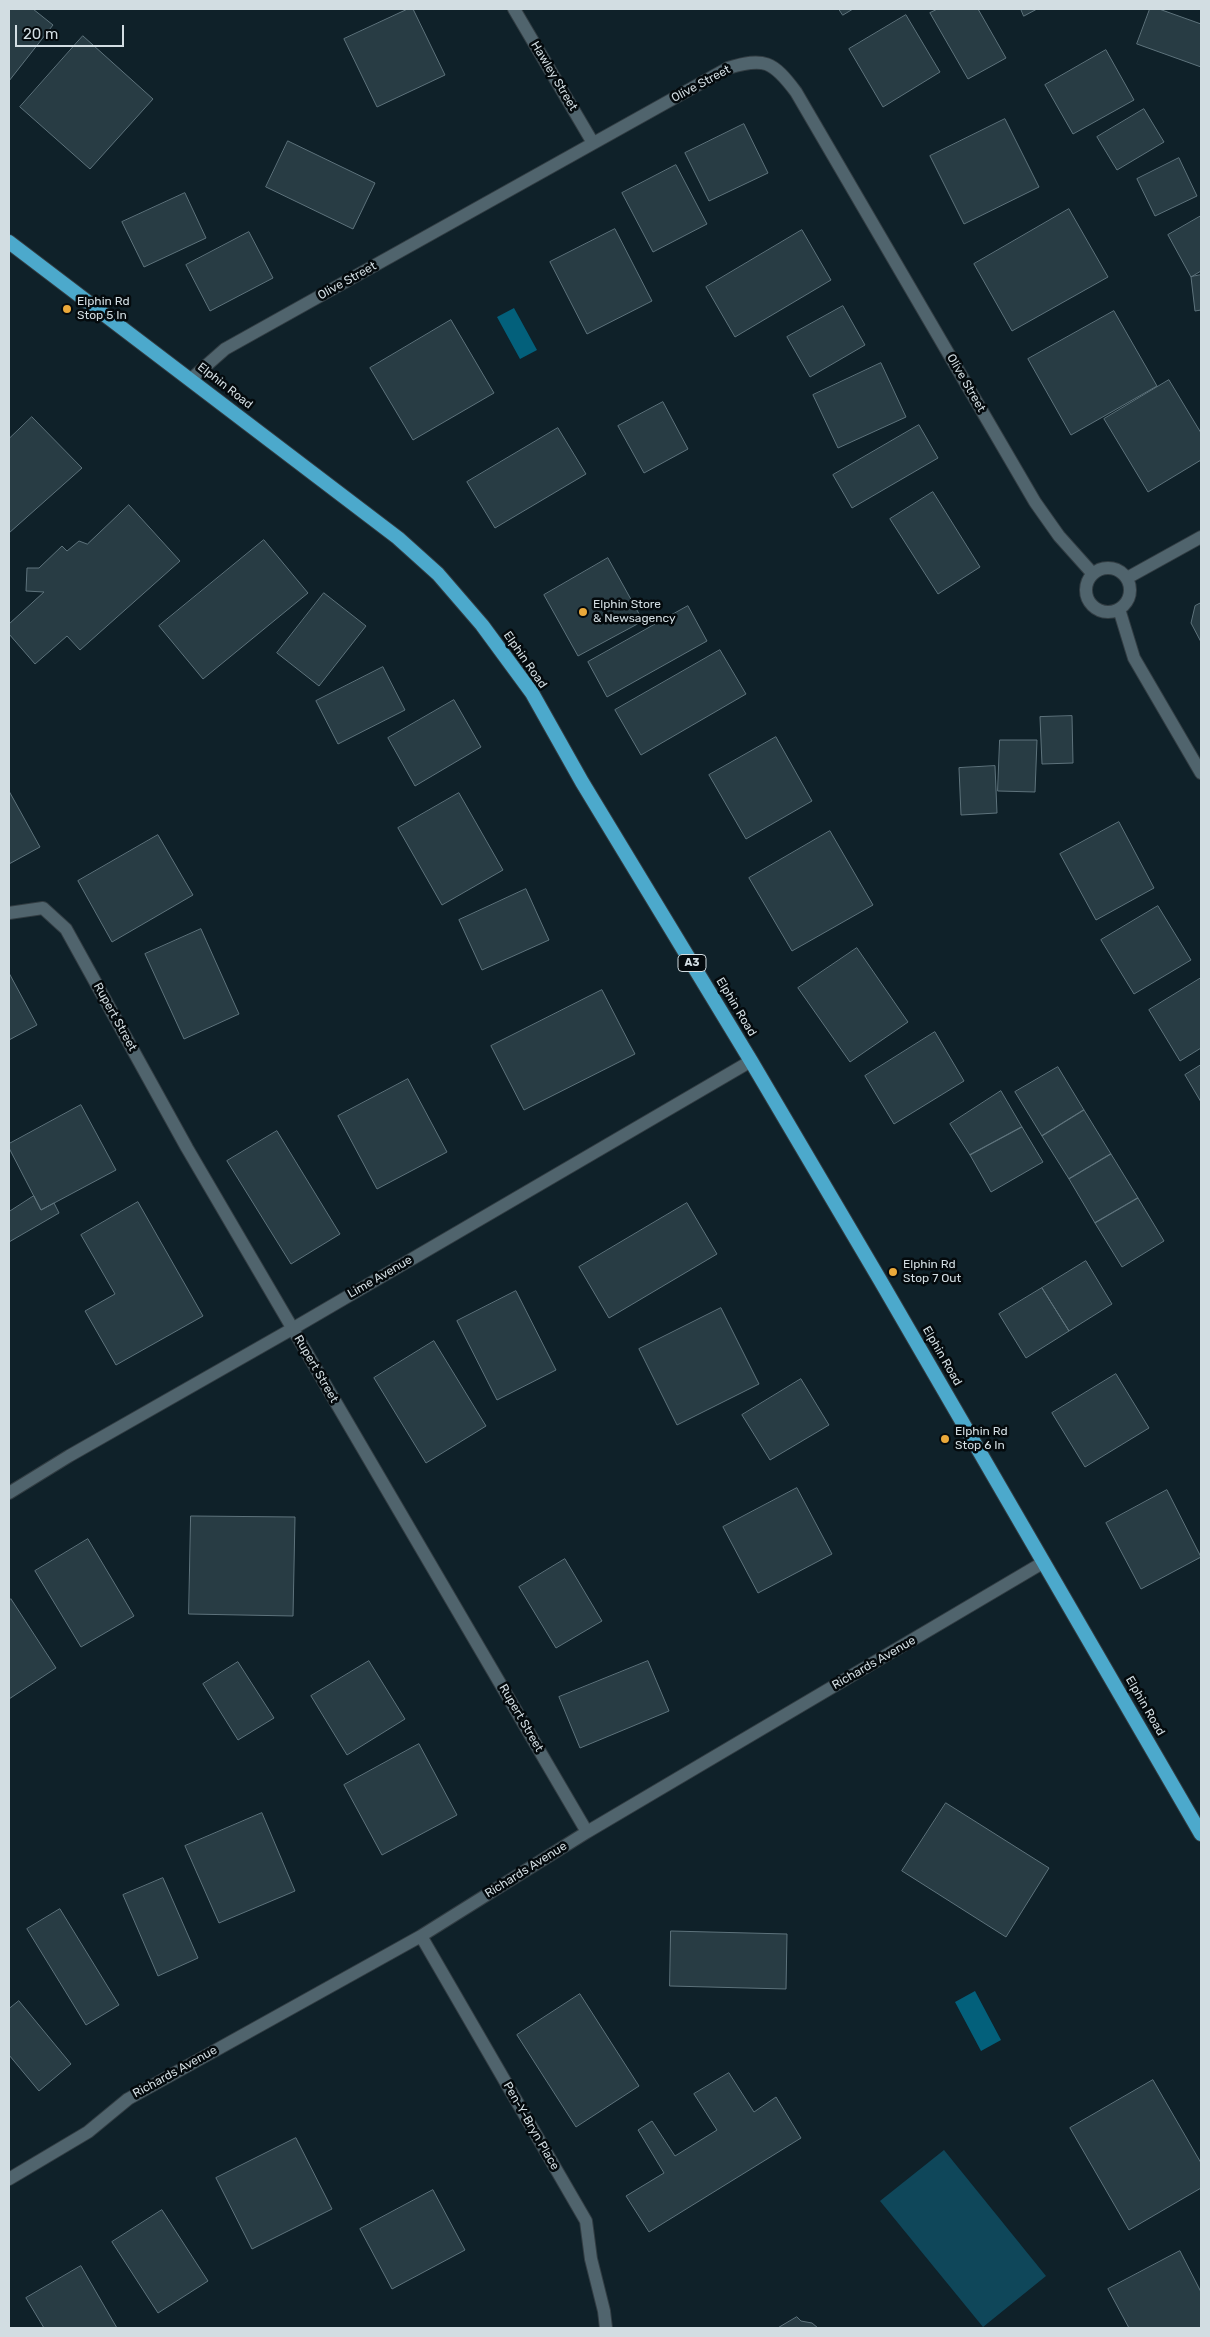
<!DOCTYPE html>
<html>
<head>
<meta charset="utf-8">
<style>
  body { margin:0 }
  #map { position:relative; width:1210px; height:2337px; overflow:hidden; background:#0f2129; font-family:Rubik,sans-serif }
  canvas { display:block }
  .frame { position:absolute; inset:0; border:10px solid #d2dde2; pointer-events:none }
  .scale { position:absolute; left:15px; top:25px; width:109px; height:22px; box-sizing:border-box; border:2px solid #d2dde2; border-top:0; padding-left:6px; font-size:15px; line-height:18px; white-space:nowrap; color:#d2dde2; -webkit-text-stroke:4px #040a0d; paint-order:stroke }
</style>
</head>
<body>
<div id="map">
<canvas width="1210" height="2337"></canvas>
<div class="frame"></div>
<div class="scale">20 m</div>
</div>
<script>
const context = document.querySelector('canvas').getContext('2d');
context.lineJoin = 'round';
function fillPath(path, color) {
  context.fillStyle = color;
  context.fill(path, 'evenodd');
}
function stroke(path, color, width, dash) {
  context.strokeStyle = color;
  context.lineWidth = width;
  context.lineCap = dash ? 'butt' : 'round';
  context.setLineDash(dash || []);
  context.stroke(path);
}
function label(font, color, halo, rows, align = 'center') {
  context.font = font + ' Rubik,sans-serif';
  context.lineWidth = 5;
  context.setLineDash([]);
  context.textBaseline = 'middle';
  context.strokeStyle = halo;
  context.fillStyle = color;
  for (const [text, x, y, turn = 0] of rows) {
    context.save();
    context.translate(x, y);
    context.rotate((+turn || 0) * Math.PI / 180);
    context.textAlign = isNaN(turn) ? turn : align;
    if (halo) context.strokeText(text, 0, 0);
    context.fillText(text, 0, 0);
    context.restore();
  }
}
fillPath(new Path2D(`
  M 944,2150 L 1046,2276 L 983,2327 L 880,2201 Z`), '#0f475a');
fillPath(new Path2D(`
  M 514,308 L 537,350 L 520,359 L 497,317 Z
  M 975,1991 L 1001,2040 L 981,2051 L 955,2002 Z`), '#03607b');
const building = new Path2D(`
  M 9,9 L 33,9 L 53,25 L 9,81 Z
  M 408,9 L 413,9 L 445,75 L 377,107 L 344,39 Z
  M 839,9 L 853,9 L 843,15 Z
  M 938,9 L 978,9 L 1006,58 L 968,79 L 930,13 Z
  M 1021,9 L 1037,9 L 1024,16 Z
  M 1150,9 L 1159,9 L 1201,24 L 1201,67 L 1137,44 Z
  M 906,15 L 940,72 L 883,107 L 849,49 Z
  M 83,36 L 153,99 L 90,169 L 20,107 Z
  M 1106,50 L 1134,100 L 1073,134 L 1045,85 Z
  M 1144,109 L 1164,142 L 1117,170 L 1097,137 Z
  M 1005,119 L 1039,187 L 964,224 L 930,156 Z
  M 744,124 L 768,173 L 709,201 L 685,153 Z
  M 288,141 L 375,183 L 353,229 L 266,187 Z
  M 1179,158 L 1197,196 L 1155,216 L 1137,179 Z
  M 676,165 L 707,224 L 653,252 L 622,193 Z
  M 185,193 L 206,238 L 144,267 L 122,222 Z
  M 1069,209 L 1108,277 L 1012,331 L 974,264 Z
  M 1201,216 L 1201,271 L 1191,277 L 1168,235 Z
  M 615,229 L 652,301 L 587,334 L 550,262 Z
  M 802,230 L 831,280 L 735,337 L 706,287 Z
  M 249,232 L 273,278 L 210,311 L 186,265 Z
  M 1201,275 L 1201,310 L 1195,311 L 1191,277 Z
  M 843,306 L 865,345 L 810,377 L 787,337 Z
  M 1114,311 L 1157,386 L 1071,435 L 1028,359 Z
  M 451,320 L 494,393 L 413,440 L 370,368 Z
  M 881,363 L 906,417 L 838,448 L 813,395 Z
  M 1169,380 L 1201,433 L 1201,460 L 1148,492 L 1104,419 Z
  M 663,402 L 688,449 L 644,473 L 618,426 Z
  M 32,417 L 82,468 L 9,533 L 9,439 Z
  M 919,425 L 938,458 L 852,508 L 833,475 Z
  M 558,428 L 586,474 L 495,528 L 467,482 Z
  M 933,492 L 980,567 L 938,594 L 890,519 Z
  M 129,505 L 180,561 L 80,650 L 67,636 L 35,664 L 9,634 L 9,624 L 44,592 L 26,591 L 27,568 L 39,568 L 62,546 L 67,551 L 79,541 L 87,544 Z
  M 264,540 L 308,593 L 203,679 L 159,626 Z
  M 608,558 L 643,621 L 578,656 L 544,595 Z
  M 324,593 L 366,626 L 319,686 L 277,653 Z
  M 1201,603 L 1201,642 L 1191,623 L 1195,606 Z
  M 688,606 L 707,641 L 607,697 L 588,662 Z
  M 720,650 L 746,694 L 641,755 L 615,710 Z
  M 383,667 L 405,710 L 338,744 L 316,701 Z
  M 454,700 L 481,747 L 415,786 L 388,738 Z
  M 1072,716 L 1073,763 L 1042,764 L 1040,717 Z
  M 776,737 L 812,801 L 746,839 L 709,775 Z
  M 1000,740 L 1037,740 L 1035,792 L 998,791 Z
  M 995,766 L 997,813 L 961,815 L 959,768 Z
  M 9,791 L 40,847 L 9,864 Z
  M 459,793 L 503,870 L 442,905 L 398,828 Z
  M 1119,822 L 1154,888 L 1096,920 L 1060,854 Z
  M 830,831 L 873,905 L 792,951 L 749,878 Z
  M 158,835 L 193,895 L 112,942 L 78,881 Z
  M 526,889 L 549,940 L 482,970 L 459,920 Z
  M 1158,906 L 1191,960 L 1134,994 L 1101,940 Z
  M 201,929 L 239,1014 L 184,1039 L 145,954 Z
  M 857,948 L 908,1022 L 850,1062 L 798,988 Z
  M 9,973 L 37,1025 L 9,1040 Z
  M 1201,978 L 1201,1048 L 1180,1061 L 1149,1010 Z
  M 602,990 L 635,1054 L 524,1110 L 491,1046 Z
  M 935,1032 L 964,1081 L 894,1124 L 865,1076 Z
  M 1201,1065 L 1201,1102 L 1185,1075 Z
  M 1058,1067 L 1084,1110 L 1042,1136 L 1015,1092 Z
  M 408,1079 L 447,1152 L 377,1189 L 338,1116 Z
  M 1001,1091 L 1022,1127 L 970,1155 L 950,1124 Z
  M 81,1105 L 116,1170 L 41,1210 L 9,1148 L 9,1144 Z
  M 1084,1110 L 1111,1154 L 1069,1179 L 1042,1136 Z
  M 1022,1127 L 1043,1162 L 991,1192 L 970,1155 Z
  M 277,1131 L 340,1234 L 291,1264 L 227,1161 Z
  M 1111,1154 L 1138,1198 L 1095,1223 L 1069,1179 Z
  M 34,1196 L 41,1210 L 54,1203 L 59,1213 L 9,1242 L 9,1212 Z
  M 1138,1198 L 1164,1241 L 1122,1267 L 1095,1223 Z
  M 138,1202 L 203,1316 L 116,1365 L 85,1311 L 115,1294 L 81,1235 Z
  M 687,1203 L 717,1254 L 609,1318 L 579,1267 Z
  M 1086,1261 L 1112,1304 L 1069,1331 L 1042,1288 Z
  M 1042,1288 L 1069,1331 L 1026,1358 L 999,1314 Z
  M 516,1291 L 556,1370 L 497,1400 L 457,1321 Z
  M 721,1308 L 759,1384 L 677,1425 L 639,1349 Z
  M 434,1341 L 486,1426 L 426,1463 L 374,1378 Z
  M 1116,1374 L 1149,1428 L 1085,1467 L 1052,1413 Z
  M 801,1379 L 829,1425 L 770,1460 L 742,1415 Z
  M 797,1488 L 832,1554 L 758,1593 L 723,1527 Z
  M 1167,1490 L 1201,1557 L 1141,1589 L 1106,1523 Z
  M 191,1516 L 295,1517 L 293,1616 L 189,1614 Z
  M 88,1539 L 134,1616 L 81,1647 L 35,1571 Z
  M 565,1559 L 602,1621 L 556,1648 L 519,1587 Z
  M 11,1599 L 56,1668 L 9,1699 L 9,1601 Z
  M 369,1661 L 405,1719 L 347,1755 L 311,1696 Z
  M 648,1661 L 669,1711 L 580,1748 L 559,1697 Z
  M 238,1662 L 274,1718 L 238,1740 L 203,1684 Z
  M 419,1744 L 457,1815 L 382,1855 L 344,1785 Z
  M 946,1803 L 1049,1868 L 1006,1937 L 902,1871 Z
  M 262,1813 L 295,1891 L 219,1923 L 185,1846 Z
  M 163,1878 L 198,1958 L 158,1976 L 123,1895 Z
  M 60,1909 L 119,2005 L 86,2025 L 27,1929 Z
  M 671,1931 L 787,1934 L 786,1989 L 670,1986 Z
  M 580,1994 L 639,2086 L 576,2127 L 517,2035 Z
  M 19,2001 L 71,2064 L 39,2091 L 9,2055 L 9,2009 Z
  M 729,2073 L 754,2112 L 776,2097 L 801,2138 L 649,2232 L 626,2196 L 664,2173 L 638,2130 L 652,2121 L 675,2156 L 717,2130 L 694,2094 Z
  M 1153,2080 L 1201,2163 L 1201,2188 L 1129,2230 L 1070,2128 Z
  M 296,2138 L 332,2209 L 252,2249 L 216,2178 Z
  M 433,2190 L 465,2250 L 392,2289 L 360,2229 Z
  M 162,2210 L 208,2281 L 158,2313 L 112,2242 Z
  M 1180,2251 L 1201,2292 L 1201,2328 L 1129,2328 L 1108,2289 Z
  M 81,2266 L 117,2328 L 44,2328 L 26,2298 Z
  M 797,2317 L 801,2321 L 812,2323 L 818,2328 L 778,2328 Z`);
fillPath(building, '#283c44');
stroke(building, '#5e737c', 1);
const minor = new Path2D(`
  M 514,9 L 593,143
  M 191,379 L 225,349 L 728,68 C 764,57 773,61 796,92 L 1035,502 L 1059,536 L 1093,574
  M1086 590a22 22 0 1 1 44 0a22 22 0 1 1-44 0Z
  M 1127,578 L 1201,537
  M 1119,609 L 1134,658 L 1201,773
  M 9,913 L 43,908 L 66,929 L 187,1148 L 587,1832
  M 9,1493 L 69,1456 L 292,1329 L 751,1061
  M 421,1936 L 586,2221 L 591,2259 L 604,2311 L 606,2328
  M 9,2179 L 88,2132 L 128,2099 L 421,1936 L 587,1832 L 1044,1562`);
const trunk = new Path2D(`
  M 9,242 L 398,538 L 438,574 L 482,625 L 532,693 L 582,782 L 751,1061 L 880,1280 L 1201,1834`);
stroke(minor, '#323d43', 14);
stroke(trunk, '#323d43', 16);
stroke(minor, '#50646d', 12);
stroke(trunk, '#4ca9cc', 14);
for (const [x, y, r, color] of [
  [67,309,5,"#eba93a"],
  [583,612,5,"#eba93a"],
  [893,1272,5,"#eba93a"],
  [945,1439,5,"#eba93a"]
]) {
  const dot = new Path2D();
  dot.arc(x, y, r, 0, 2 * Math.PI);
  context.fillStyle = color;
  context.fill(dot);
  stroke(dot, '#040a0d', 2);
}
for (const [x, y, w] of [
  [692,963,28]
]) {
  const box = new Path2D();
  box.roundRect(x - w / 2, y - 8.5, w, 17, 4);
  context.fillStyle = '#040a0d';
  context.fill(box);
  stroke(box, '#d2dde2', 1);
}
label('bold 11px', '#d2dde2', null, [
  ["A3",692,963]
]);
label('12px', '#d2dde2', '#040a0d', [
  ["Hawley Street",554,76,59],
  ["Olive Street",701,84,-28],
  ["Olive Street",347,281,-29],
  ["Olive Street",966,383,60],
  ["Elphin Road",225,386,38],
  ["Elphin Road",525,660,55],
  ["Elphin Road",736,1007,59],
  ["Rupert Street",115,1017,61],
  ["Lime Avenue",380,1277,-30],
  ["Elphin Road",942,1356,60],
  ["Rupert Street",316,1369,60],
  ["Richards Avenue",874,1663,-30],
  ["Elphin Road",1145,1706,60],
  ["Rupert Street",521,1718,60],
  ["Richards Avenue",526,1870,-32],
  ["Richards Avenue",175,2072,-29],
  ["Pen-Y-Bryn Place",531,2126,60]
]);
label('12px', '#d2dde2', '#040a0d', [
  ["Elphin Rd",77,302],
  ["Stop 5 In",77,316],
  ["Elphin Store",593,605],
  ["& Newsagency",593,619],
  ["Elphin Rd",903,1265],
  ["Stop 7 Out",903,1279],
  ["Elphin Rd",955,1432],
  ["Stop 6 In",955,1446]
], 'left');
</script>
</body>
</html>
